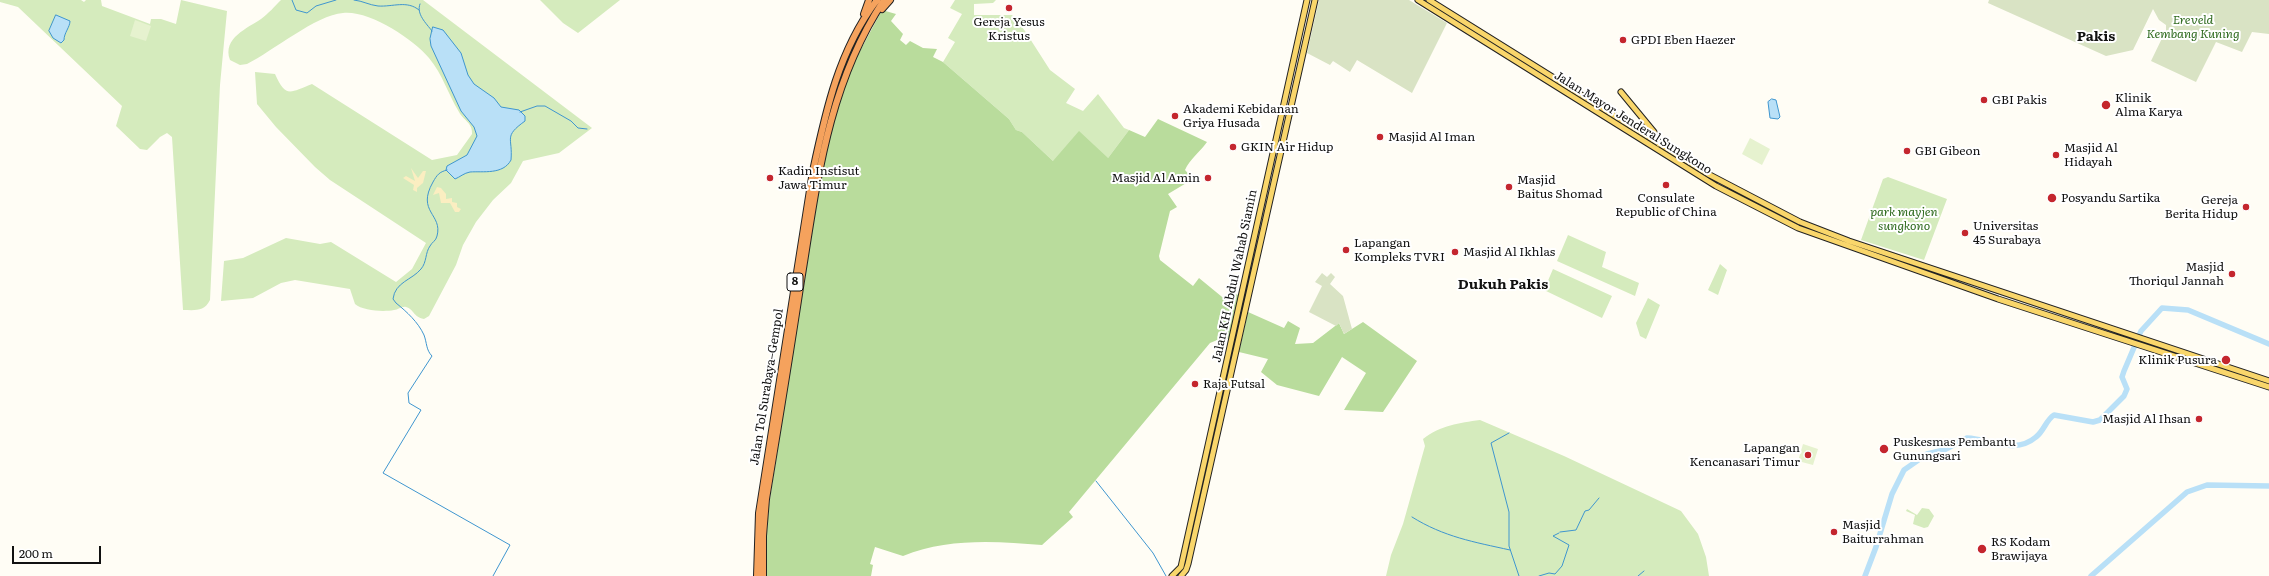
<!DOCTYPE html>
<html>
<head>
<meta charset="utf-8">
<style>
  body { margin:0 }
  #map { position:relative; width:2269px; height:576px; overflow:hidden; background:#fffdf5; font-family:Literata,serif }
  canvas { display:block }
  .scale { position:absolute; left:12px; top:546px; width:89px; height:18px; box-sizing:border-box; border:2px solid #111; border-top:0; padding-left:5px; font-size:12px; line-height:14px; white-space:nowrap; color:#111; -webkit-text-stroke:3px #fff; paint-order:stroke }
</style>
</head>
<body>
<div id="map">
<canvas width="2269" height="576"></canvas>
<div class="scale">200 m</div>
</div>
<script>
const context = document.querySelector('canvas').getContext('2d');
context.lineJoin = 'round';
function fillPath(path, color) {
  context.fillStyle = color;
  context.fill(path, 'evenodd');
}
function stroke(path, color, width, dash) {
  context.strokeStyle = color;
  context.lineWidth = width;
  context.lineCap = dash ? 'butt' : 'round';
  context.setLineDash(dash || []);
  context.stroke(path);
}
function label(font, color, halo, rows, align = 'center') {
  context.font = font + ' Literata,serif';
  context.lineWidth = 4;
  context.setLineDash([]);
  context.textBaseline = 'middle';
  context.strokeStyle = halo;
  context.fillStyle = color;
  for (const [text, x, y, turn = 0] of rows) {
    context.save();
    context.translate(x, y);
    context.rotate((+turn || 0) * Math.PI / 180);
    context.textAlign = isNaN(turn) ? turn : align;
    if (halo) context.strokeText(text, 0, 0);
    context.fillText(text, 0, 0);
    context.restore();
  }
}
fillPath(new Path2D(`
  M 0,0 L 81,0 L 84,2 L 86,0 L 101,0 L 102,6 L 150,24 L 151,19 L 161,19 L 176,24 L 181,0 L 227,11 L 220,85 L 210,300 C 204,312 195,310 183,310 L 172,137 L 167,133 L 160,137 L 147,150 L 140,149 L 116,126 L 122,106 L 18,7 L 0,2 Z
  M 281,0 L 423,0 L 592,128 L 559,153 L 523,161 L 511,183 L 493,200 L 476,222 L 463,245 L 456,265 L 429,316 L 424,319 C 413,317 414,309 406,307 C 402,306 398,310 394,310 C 384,312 363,311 355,304 L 350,289 L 295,280 L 281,283 L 253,298 L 221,301 L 224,261 L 243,258 L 286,238 L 320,244 L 331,242 L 396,282 L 412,269 L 426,243 L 330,180 L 315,167 L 276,127 L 257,104 L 255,72 L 275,74 C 286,98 289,93 312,84 L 432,160 L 457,155 L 472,134 C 473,123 463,120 459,112 C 448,94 443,75 429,58 C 413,39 369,10 343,13 C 316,15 273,51 247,64 L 240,65 L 230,60 C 222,38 248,28 261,19 C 268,14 275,6 281,0 Z
  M 540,0 L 620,0 L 578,33 L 563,23 Z
  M 955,0 L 996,0 L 993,3 L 974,4 L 974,15 L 1012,15 L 1025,31 L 1050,70 L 1075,89 L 1066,103 L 1083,111 L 1098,94 L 1124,128 L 1129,130 L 1108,158 L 1053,161 L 1022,132 L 1016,130 L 1009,119 L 943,62 L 955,42 L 948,38 L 962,14 L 950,8 Z
  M 1888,177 L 1947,199 L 1924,260 L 1861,240 L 1883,179 Z
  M 1568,235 L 1606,252 L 1602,267 L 1639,283 L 1635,296 L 1557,261 Z
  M 1720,264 L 1727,270 L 1718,295 L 1708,290 Z
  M 1553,269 L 1612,296 L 1602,318 L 1544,290 Z
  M 1648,298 L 1660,305 L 1646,339 L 1640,336 L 1636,323 Z
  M 1480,420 L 1564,456 L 1681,511 L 1698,534 L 1706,557 L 1709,576 L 1386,576 L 1391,555 L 1403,524 L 1425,446 L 1423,439 C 1441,425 1459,423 1480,420 Z
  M 1922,508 L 1929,509 L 1934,516 L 1928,527 L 1924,528 L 1913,524 L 1915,515 L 1906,511 L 1907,509 L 1917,515 Z`), '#d5ebbd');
fillPath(new Path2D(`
  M 882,10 L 896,14 L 891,21 L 903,34 L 900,40 L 906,45 L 910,41 L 923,48 L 937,49 L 933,57 L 943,62 L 1009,119 L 1016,130 L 1022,132 L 1053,161 L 1079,131 L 1108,158 L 1129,130 L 1145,137 L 1158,119 L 1207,142 C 1199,153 1190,159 1185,170 L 1193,179 L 1168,194 L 1177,207 L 1170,211 L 1159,256 L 1160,260 L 1193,286 L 1199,278 L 1227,301 L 1233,294 L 1240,295 L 1229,339 L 1222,338 L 1210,343 L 1069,512 L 1073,517 L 1042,545 C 995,541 947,538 903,556 L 875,547 L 870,564 L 873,565 L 871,576 L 767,576 L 766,545 L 769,505 L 820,183 L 839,98 L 853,64 Z
  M 1248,312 L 1284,328 L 1288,321 L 1300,328 L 1295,344 L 1313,343 L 1339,323 L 1344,334 L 1363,322 L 1417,361 L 1383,412 L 1344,410 L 1366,373 L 1342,357 L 1319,396 L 1277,385 L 1261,372 L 1268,359 L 1239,352 Z`), '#b9dc9c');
fillPath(new Path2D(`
  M 411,168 L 418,178 L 423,171 L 426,171 L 423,183 L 417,188 L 417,192 L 413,190 L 414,185 L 403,178 L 406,176 L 415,181 Z
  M 437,187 L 441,188 L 446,194 L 446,199 L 452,198 L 452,202 L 457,203 L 457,207 L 461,209 L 459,212 L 455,212 L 450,203 L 441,203 L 439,193 L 433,195 Z`), '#fbeec1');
fillPath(new Path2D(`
  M 1319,0 L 1409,0 L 1447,23 L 1412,93 L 1357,60 L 1350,72 L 1333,61 L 1330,65 L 1307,53 Z
  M 1989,0 L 2269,0 L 2269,34 L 2252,32 L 2242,52 L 2216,42 L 2196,82 L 2151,61 L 2166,30 L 2166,25 L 2159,20 L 2153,9 L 2133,50 L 2106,56 L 1988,3 Z
  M 1322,273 L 1327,277 L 1331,273 L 1335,277 L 1330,284 L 1343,296 L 1352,329 L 1344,334 L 1339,323 L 1336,326 L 1309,312 L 1322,286 L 1315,282 Z`), '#d9e3c4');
fillPath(new Path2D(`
  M 135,20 L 151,26 L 146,41 L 130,36 Z
  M 1750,138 L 1770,149 L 1762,165 L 1742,154 Z
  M 1803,444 L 1818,449 L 1813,465 L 1798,461 Z`), '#e6f2cf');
const water = new Path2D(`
  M 56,15 L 70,21 C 70,27 64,33 64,40 L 61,43 L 53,38 L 49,31 Z
  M 433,27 L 443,30 L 461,53 L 468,75 L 474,84 L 494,98 L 501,107 L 519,110 L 525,116 L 525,121 C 503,137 513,137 511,160 C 503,175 483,171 470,172 C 464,173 460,177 455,179 L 446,170 L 447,166 L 467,155 L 477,136 L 474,127 L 461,111 L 431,46 L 430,39 Z
  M 1772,99 L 1776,100 L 1780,117 L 1778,119 L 1770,118 L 1768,102 Z`);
fillPath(water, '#b9e0f7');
stroke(water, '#3f96cf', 1);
stroke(new Path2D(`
  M 292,0 L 296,10 L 307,13 L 316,6 L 336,0
  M 354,0 C 363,1 369,5 378,6 C 393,7 407,0 419,10
  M 420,4 C 416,14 426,23 432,31
  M 520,112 L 537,106 L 545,106 L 571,121 L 578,128 L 587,129
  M 447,170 C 439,172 437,175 433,182 C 416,212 443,214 437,236 C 436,241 432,242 430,246 C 425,253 427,262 421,269 C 412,280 395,282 393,299 L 396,303 C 407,312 418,322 424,335 C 427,343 426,350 432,356 L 408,393 L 409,403 L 421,410 L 383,473 L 510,545 L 493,576
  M 1509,433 L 1491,443 L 1509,512 L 1509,546 L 1519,576
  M 1096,481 L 1153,553 L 1166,576
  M 1412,517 C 1444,537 1474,542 1510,550
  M 1560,532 L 1576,530 L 1585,511 L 1589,510 L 1599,498
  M 1539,576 L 1549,573 L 1555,574 L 1562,566 L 1569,545 L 1553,536 L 1559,533
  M 1638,576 L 1644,571`), '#3f96cf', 1);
stroke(new Path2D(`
  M 1865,576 L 1876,547 L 1892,494 L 1904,470 L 1927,454 L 1944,450 L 1967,438 C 1991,439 2015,455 2036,437 C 2044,431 2046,420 2054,415 L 2093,422 L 2100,420 L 2124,396 L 2127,389 L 2122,377 L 2124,371 L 2141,331 L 2162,308 L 2188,310 L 2269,344
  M 2091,576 L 2187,492 L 2207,485 L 2269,486`), '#b9e0f7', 5.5);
const major = new Path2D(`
  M 1418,0 L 1716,186 L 1798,228 L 1998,299 L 2269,387
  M 1429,0 L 1708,174 L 1800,222 L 1849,241 L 2269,381
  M 1621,92 L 1654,132 L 1659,144
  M 1172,576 L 1181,567 L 1307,0
  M 1181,576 L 1186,570 L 1188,564 L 1315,0`);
const highway = new Path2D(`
  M 882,9 L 890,0
  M 864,14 L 869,0
  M 757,576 L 759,513 L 813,171 C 826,110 839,50 877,0
  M 763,576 L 763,536 L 766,499 C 778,427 790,354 801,281 C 817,183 827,86 884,0`);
stroke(major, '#222', 7);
stroke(highway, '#222', 8);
stroke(major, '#f9d66b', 5);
stroke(highway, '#f5a25d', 6);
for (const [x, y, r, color] of [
  [1009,8,4,"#c4262e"],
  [1623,40,4,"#c4262e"],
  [1984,100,4,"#c4262e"],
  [2106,105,5,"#c4262e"],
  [1175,116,4,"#c4262e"],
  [1380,137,4,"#c4262e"],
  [1233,147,4,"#c4262e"],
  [1907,151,4,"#c4262e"],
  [2056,155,4,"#c4262e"],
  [770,178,4,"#c4262e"],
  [1208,178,4,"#c4262e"],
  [1666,185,4,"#c4262e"],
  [1509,187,4,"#c4262e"],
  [2052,198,5,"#c4262e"],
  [2246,207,4,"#c4262e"],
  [1965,233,4,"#c4262e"],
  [1346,250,4,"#c4262e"],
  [1455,252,4,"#c4262e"],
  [2232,274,4,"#c4262e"],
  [2226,360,5,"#c4262e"],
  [1195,384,4,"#c4262e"],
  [2199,419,4,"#c4262e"],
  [1884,449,5,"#c4262e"],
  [1808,455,4,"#c4262e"],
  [1834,532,4,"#c4262e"],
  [1982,549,5,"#c4262e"]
]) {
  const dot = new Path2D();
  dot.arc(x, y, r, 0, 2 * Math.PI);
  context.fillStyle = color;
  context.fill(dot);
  stroke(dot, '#fff', 1.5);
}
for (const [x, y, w] of [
  [795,282,16]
]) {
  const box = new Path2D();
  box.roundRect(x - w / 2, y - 9, w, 18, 3);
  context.fillStyle = '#fff';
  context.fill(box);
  stroke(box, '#111', 1);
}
label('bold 11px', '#111', null, [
  ["8",795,282]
]);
label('italic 12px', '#2f6b1f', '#fff', [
  ["Ereveld",2193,20],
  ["Kembang Kuning",2193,34],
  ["park mayjen",1904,212],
  ["sungkono",1904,226]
]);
label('12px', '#111', '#fff', [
  ["Gereja Yesus",1009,22,"center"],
  ["Kristus",1009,36,"center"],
  ["GPDI Eben Haezer",1631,40],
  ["Klinik",2115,98],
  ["Alma Karya",2115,112],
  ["GBI Pakis",1992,100],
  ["Akademi Kebidanan",1183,109],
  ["Griya Husada",1183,123],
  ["Masjid Al Iman",1388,137],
  ["GKIN Air Hidup",1241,147],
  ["Masjid Al",2064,148],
  ["Hidayah",2064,162],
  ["GBI Gibeon",1915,151],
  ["Kadin Instisut",778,171],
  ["Jawa Timur",778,185],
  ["Masjid Al Amin",1200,178,"right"],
  ["Masjid",1517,180],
  ["Baitus Shomad",1517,194],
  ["Consulate",1666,198,"center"],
  ["Republic of China",1666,212,"center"],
  ["Posyandu Sartika",2061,198],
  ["Gereja",2238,200,"right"],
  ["Berita Hidup",2238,214,"right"],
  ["Universitas",1973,226],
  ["45 Surabaya",1973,240],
  ["Lapangan",1354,243],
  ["Kompleks TVRI",1354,257],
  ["Masjid Al Ikhlas",1463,252],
  ["Masjid",2224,267,"right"],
  ["Thoriqul Jannah",2224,281,"right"],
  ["Klinik Pusura",2217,360,"right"],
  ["Raja Futsal",1203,384],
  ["Masjid Al Ihsan",2191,419,"right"],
  ["Puskesmas Pembantu",1893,442],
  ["Gunungsari",1893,456],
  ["Lapangan",1800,448,"right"],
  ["Kencanasari Timur",1800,462,"right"],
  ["Masjid",1842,525],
  ["Baiturrahman",1842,539],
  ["RS Kodam",1991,542],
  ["Brawijaya",1991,556]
], 'left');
label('12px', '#111', '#fff', [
  ["Jalan Mayor Jenderal Sungkono",1633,123,32],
  ["Jalan KH Abdul Wahab Siamin",1235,276,-78],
  ["Jalan Tol Surabaya–Gempol",767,387,-81]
]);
label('bold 14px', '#111', '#fff', [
  ["Pakis",2096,37],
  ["Dukuh Pakis",1503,285]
]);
</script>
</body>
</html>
